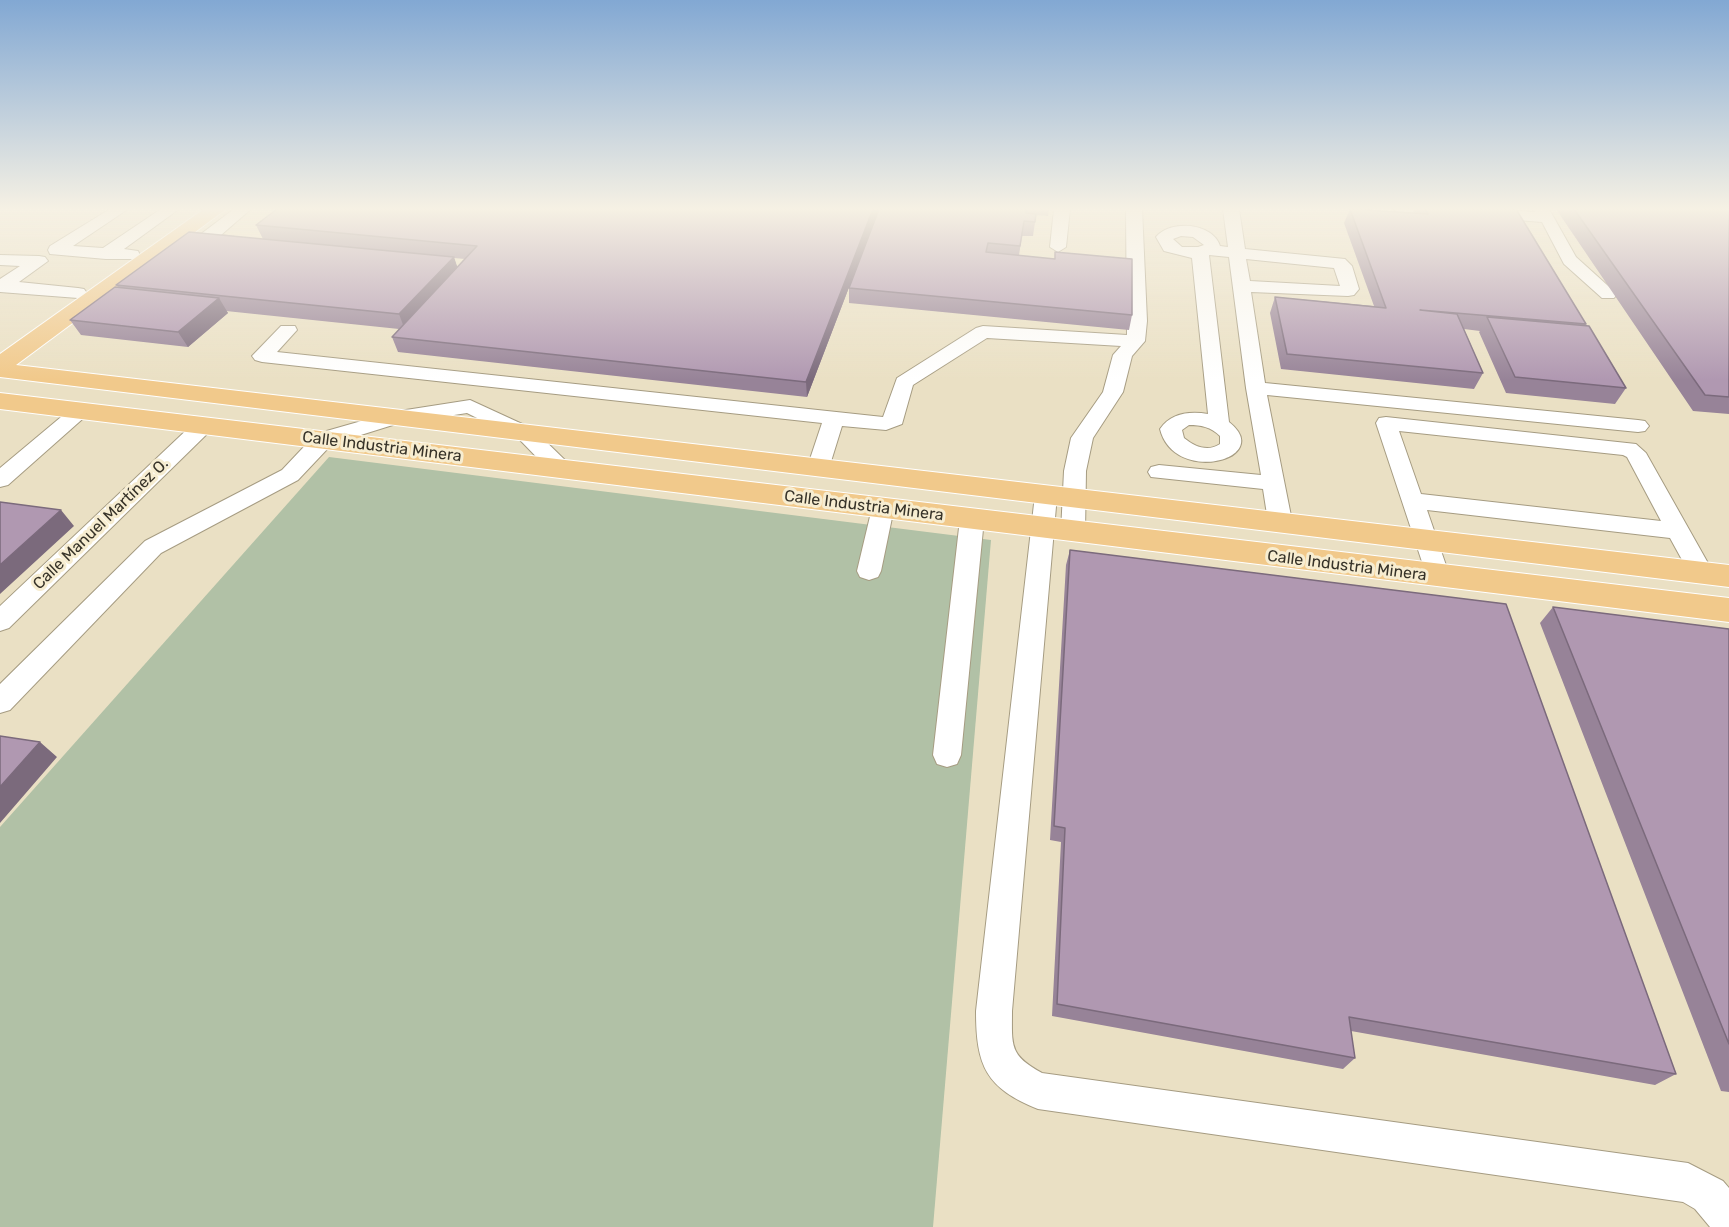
<!DOCTYPE html>
<html>
<head>
<meta charset="utf-8">
<style>
  body { margin:0 }
  canvas { display:block; background:#eae0c4 }
</style>
</head>
<body>
<canvas width="1729" height="1227"></canvas>
<script>
const context = document.querySelector('canvas').getContext('2d');
context.lineJoin = 'round';
function fillPath(path, color) {
  context.fillStyle = color;
  context.fill(path, 'evenodd');
}
function stroke(path, color, width, dash) {
  context.strokeStyle = color;
  context.lineWidth = width;
  context.lineCap = dash ? 'butt' : 'round';
  context.setLineDash(dash || []);
  context.stroke(path);
}
function label(font, color, halo, rows, align = 'center') {
  context.font = font + ' Rubik,sans-serif';
  context.lineWidth = 6;
  context.setLineDash([]);
  context.textBaseline = 'middle';
  context.strokeStyle = halo;
  context.fillStyle = color;
  for (const [text, x, y, turn = 0] of rows) {
    context.save();
    context.translate(x, y);
    context.rotate((+turn || 0) * Math.PI / 180);
    context.textAlign = isNaN(turn) ? turn : align;
    if (halo) context.strokeText(text, 0, 0);
    context.fillText(text, 0, 0);
    context.restore();
  }
}
fillPath(new Path2D(`
  M 329,457 L 991,540 L 933,1227 L 0,1227 L 0,827 Z`), '#b1c1a6');
const minor = new Path2D(`
  M 110,209 L 128,209 L 73,246 L 103,248 L 161,209 L 179,209 L 124,249 L 138,251 L 140,255 L 138,259 L 106,259 L 50,254 L 48,250 L 50,246 Z
  M 234,209 L 251,209 L 221,235 L 242,238 L 244,242 L 242,246 L 236,247 L 201,242 L 199,238 L 201,234 Z
  M 1054,209 L 1070,209 L 1066,247 L 1058,252 L 1050,247 Z
  M 1126,209 L 1142,209 L 1147,321 L 1145,341 L 1132,356 L 1123,392 L 1093,438 L 1086,471 L 1085,532 L 1081,538 L 1073,540 L 1065,538 L 1061,532 L 1064,471 L 1071,438 L 1103,392 L 1113,355 L 1121,346 L 987,338 L 913,385 L 902,424 L 886,430 L 842,426 L 829,468 L 826,473 L 818,475 L 810,473 L 807,468 L 822,423 L 262,362 L 255,360 L 252,356 L 281,326 L 295,326 L 297,330 L 277,352 L 883,417 L 897,378 L 976,328 L 983,326 L 1127,335 Z
  M 1223,209 L 1239,209 L 1245,249 L 1345,259 L 1352,266 L 1359,289 L 1354,295 L 1348,296 L 1251,292 L 1265,383 L 1638,420 L 1645,421 L 1649,426 L 1645,431 L 1638,432 L 1267,395 L 1292,521 L 1288,527 L 1280,529 L 1272,527 L 1268,521 L 1263,489 L 1151,477 L 1148,472 L 1151,467 L 1159,465 L 1261,475 L 1246,388 L 1229,257 L 1209,255 L 1229,422 C 1276,459 1174,486 1160,429 C 1171,413 1190,411 1208,414 L 1192,258 L 1164,251 L 1156,237 C 1171,219 1213,223 1220,246 L 1228,247 ZM 1181,236 L 1193,237 L 1204,245 L 1198,247 L 1182,247 L 1173,239 ZM 1246,259 L 1334,268 L 1340,286 L 1250,281 ZM 1189,425 C 1201,425 1211,427 1220,436 L 1220,444 C 1208,452 1195,447 1184,438 L 1182,430 Z
  M 1394,209 L 1454,209 L 1457,212 C 1450,220 1401,217 1394,209 Z
  M 1486,209 L 1535,212 L 1533,209 L 1549,209 L 1576,257 L 1617,294 L 1614,298 L 1602,298 L 1564,264 L 1542,222 L 1480,217 L 1478,214 L 1480,211 Z
  M 0,255 L 39,256 L 45,257 L 48,261 L 19,282 L 78,288 L 84,289 L 87,293 L 84,297 L 78,298 L 0,292 L 0,279 L 20,266 L 0,265 Z
  M 470,400 L 533,429 L 569,464 L 572,469 L 569,474 L 561,476 L 553,474 L 519,439 L 467,413 L 396,424 L 332,444 L 298,480 L 161,553 L 10,710 L 0,713 L 0,684 L 145,541 L 282,470 L 316,434 L 393,412 Z
  M 80,405 L 87,407 L 90,411 L 87,415 L 8,485 L 0,487 L 0,468 L 73,407 Z
  M 1386,417 L 1636,444 L 1646,453 L 1713,572 L 1710,578 L 1701,581 L 1692,578 L 1670,538 L 1427,510 L 1450,577 L 1447,583 L 1438,586 L 1429,583 L 1376,423 L 1379,418 ZM 1399,431 L 1623,455 L 1627,457 L 1661,521 L 1421,494 Z
  M 202,421 L 209,422 L 213,427 L 209,432 L 9,628 L 0,631 L 0,606 L 195,422 Z
  M 1046,488 L 1054,490 L 1057,495 L 1012,1011 C 1012,1046 1009,1055 1042,1073 L 1688,1163 L 1723,1181 L 1729,1188 L 1729,1227 L 1710,1227 L 1695,1209 L 1683,1202 L 1038,1109 C 986,1088 976,1066 976,1011 L 1035,495 L 1038,490 Z
  M 883,500 L 891,503 L 894,508 L 881,571 L 878,577 L 869,580 L 860,577 L 857,571 L 872,508 L 875,503 Z
  M 972,511 L 980,513 L 984,519 L 961,755 L 957,764 L 947,767 L 937,764 L 933,755 L 960,519 L 964,513 Z`);
const major = new Path2D(`
  M 204,209 L 226,209 L 16,365 L 1729,565 L 1729,587 L 0,377 L 0,354 Z
  M 0,393 L 1729,598 L 1729,622 L 0,409 Z`);
stroke(minor, '#a69c82', 2);
stroke(major, '#fff', 2);
fillPath(minor, '#fff');
fillPath(major, '#f1c98b');
fillPath(new Path2D(`
  M 879,209 L 807,397 L 398,352 L 392,337 L 399,329 L 226,311 L 228,313 L 188,347 L 81,335 L 70,320 L 118,287 L 116,285 L 263,239 L 256,225 ZM 454,258 L 465,259 L 457,267 Z
  M 879,209 L 1049,209 L 1048,216 L 1036,215 L 1033,236 L 1022,236 L 1019,255 L 1132,315 L 1129,330 L 849,303 L 849,288 Z
  M 1350,209 L 1414,213 L 1413,211 L 1415,209 L 1516,209 L 1586,324 L 1585,326 L 1626,388 L 1615,404 L 1506,393 L 1479,332 L 1480,331 L 1464,329 L 1483,373 L 1474,389 L 1281,369 L 1270,313 L 1275,297 L 1374,306 L 1344,223 Z
  M 1556,209 L 1729,209 L 1729,414 L 1693,411 Z
  M 1070,550 L 1676,1074 L 1655,1085 L 1351,1031 L 1355,1058 L 1343,1069 L 1052,1016 L 1061,842 L 1050,840 L 1066,565 Z
  M 1553,607 L 1729,629 L 1729,1092 L 1721,1091 L 1540,623 Z`), '#978398');
fillPath(new Path2D(`
  M 873,209 L 879,209 L 807,397 L 806,382 Z
  M 454,257 L 459,272 L 405,330 L 399,314 Z
  M 219,298 L 228,313 L 188,347 L 178,332 Z
  M 61,510 L 74,526 L 0,594 L 0,565 Z
  M 40,742 L 57,757 L 0,823 L 0,787 Z`), '#7b6a7c');
const building = new Path2D(`
  M 277,209 L 873,209 L 806,382 L 392,337 L 477,246 L 256,225 Z
  M 879,209 L 1026,209 L 1026,213 L 1036,214 L 1035,222 L 1024,221 L 1020,246 L 988,243 L 986,252 L 1055,259 L 1055,252 L 1132,259 L 1132,315 L 849,288 Z
  M 1350,209 L 1428,214 L 1425,209 L 1516,209 L 1586,324 L 1420,310 L 1457,314 L 1483,373 L 1287,354 L 1275,297 L 1386,308 Z
  M 1574,209 L 1729,209 L 1729,397 L 1705,395 Z
  M 189,232 L 454,257 L 399,314 L 116,285 Z
  M 115,287 L 219,298 L 178,332 L 70,320 Z
  M 1487,317 L 1589,326 L 1626,388 L 1515,377 Z
  M 0,502 L 61,510 L 0,565 Z
  M 1070,550 L 1506,604 L 1676,1074 L 1349,1017 L 1355,1058 L 1057,1004 L 1065,828 L 1054,826 Z
  M 1553,607 L 1729,629 L 1729,1044 Z
  M 0,736 L 40,742 L 0,787 Z`);
fillPath(building, '#b098b1');
stroke(building, '#7b6a7c', 1.5);
const sky = context.createLinearGradient(0, 0, 0, 380);
sky.addColorStop(0, '#82a8d3');
sky.addColorStop(0.55, '#f6f1e4');
sky.addColorStop(1, '#f6f1e400');
context.fillStyle = sky;
context.fillRect(0, 0, 1729, 380);
label('16px', '#373329', '#f7edd1', [
  ["Calle Industria Minera",382,447,7],
  ["Calle Industria Minera",864,506,7],
  ["Calle Manuel Martínez O.",101,524,-44],
  ["Calle Industria Minera",1347,566,7]
]);
</script>
</body>
</html>
